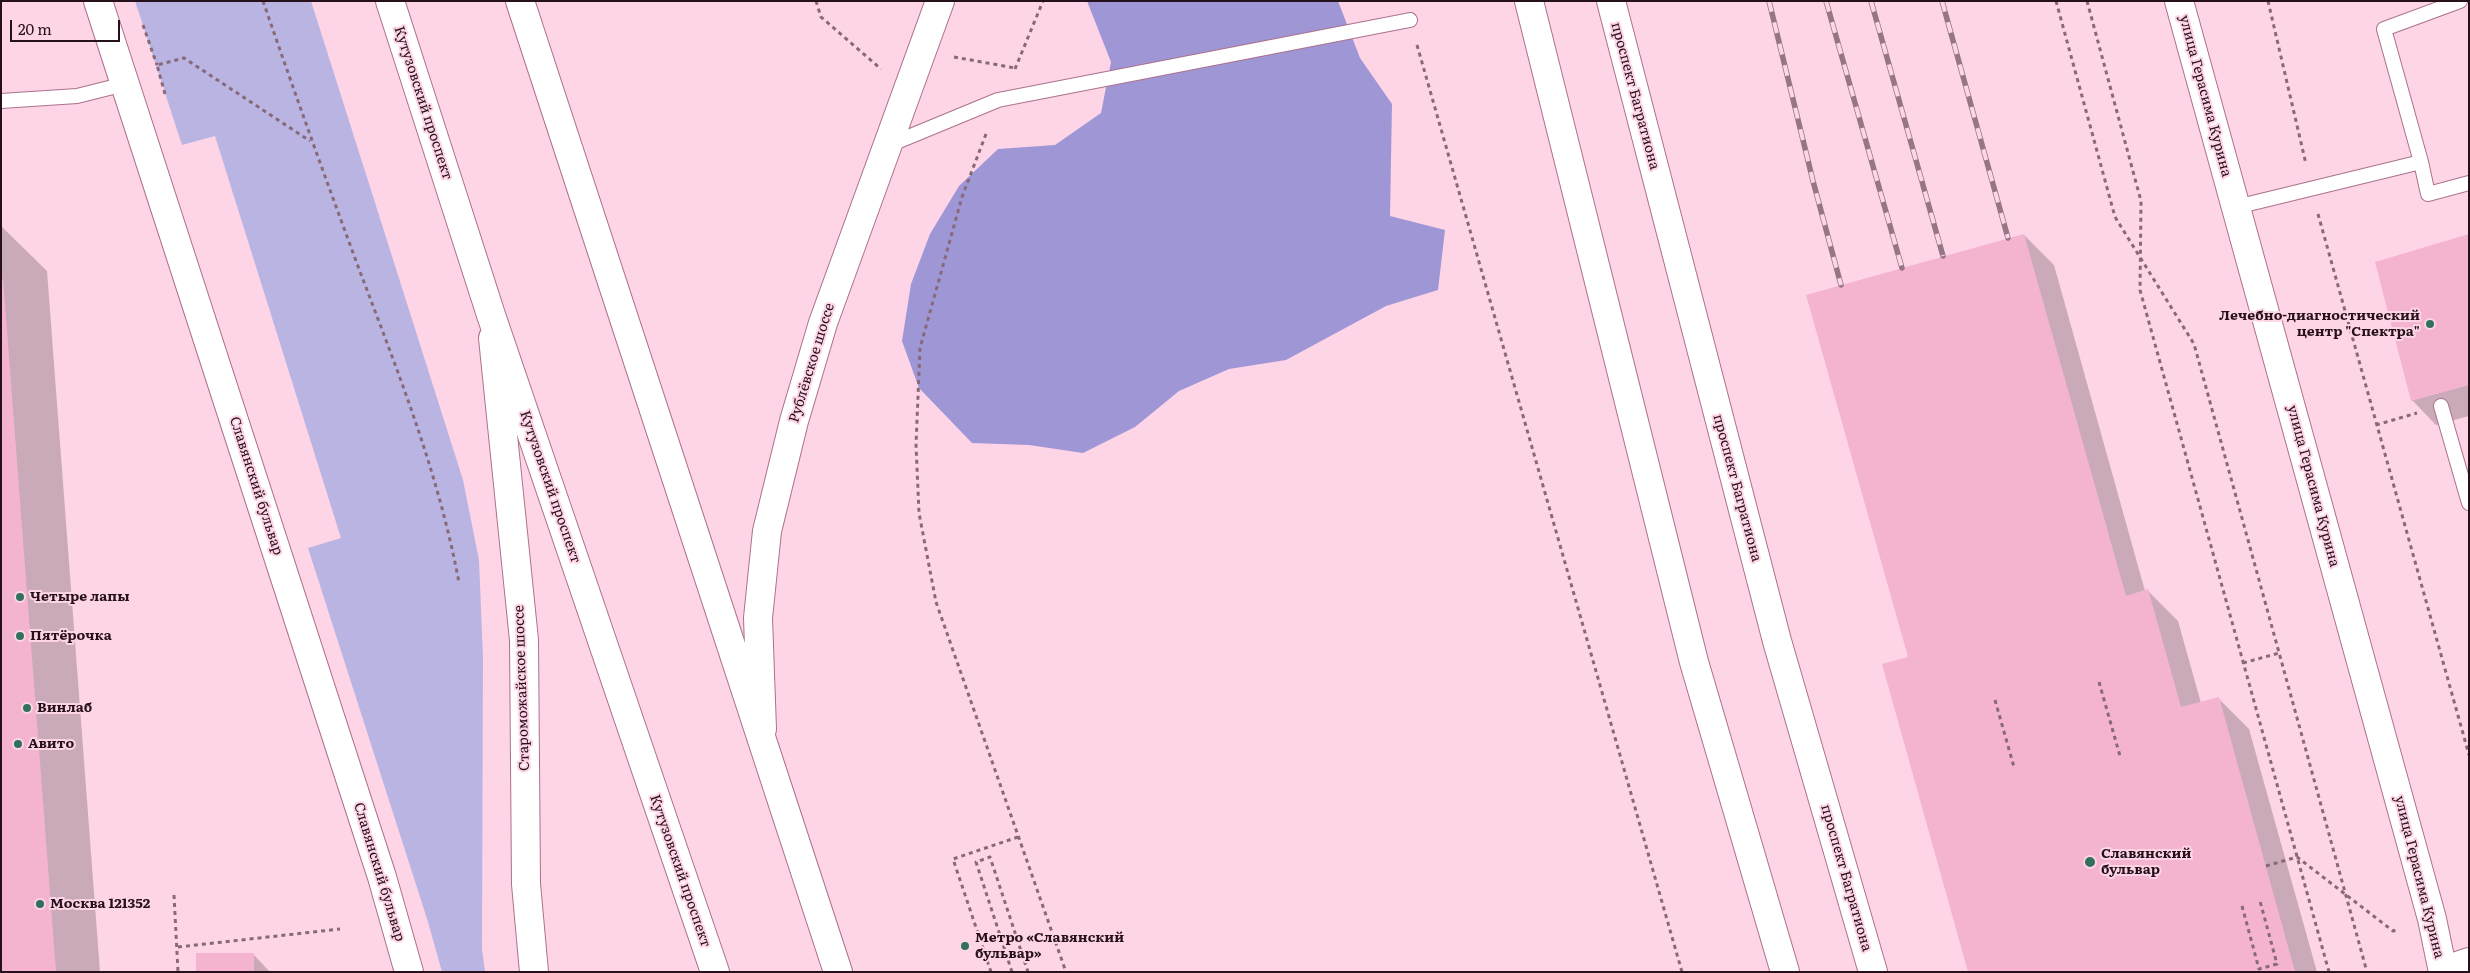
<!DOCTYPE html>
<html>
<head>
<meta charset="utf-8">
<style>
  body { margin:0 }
  #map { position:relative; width:2470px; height:973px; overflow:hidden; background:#fdd5e6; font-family:Literata,serif }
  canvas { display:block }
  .frame { position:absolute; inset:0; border:2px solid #26101b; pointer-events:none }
  .scale { position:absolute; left:10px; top:20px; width:110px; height:22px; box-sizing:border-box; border:2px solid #26101b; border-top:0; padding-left:6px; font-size:15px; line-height:18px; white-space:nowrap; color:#26101b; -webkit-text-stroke:4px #fdd5e6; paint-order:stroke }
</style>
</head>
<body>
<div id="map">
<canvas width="2470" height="973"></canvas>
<div class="frame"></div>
<div class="scale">20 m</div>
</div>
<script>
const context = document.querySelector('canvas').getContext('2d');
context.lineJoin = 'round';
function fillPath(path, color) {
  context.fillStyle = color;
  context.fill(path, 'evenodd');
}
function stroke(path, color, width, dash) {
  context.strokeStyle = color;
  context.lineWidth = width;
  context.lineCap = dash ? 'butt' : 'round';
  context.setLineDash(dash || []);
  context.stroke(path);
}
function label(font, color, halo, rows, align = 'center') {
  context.font = font + ' Literata,serif';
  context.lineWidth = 4;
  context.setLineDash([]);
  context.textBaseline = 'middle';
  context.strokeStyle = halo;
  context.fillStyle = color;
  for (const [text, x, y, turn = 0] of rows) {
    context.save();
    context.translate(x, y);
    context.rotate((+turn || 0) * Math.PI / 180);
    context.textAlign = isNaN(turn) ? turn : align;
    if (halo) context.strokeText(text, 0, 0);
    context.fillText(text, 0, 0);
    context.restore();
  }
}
fillPath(new Path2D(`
  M 135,1 L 311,1 L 463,480 L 479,560 L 483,658 L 482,949 L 485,972 L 442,972 L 428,922 L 308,548 L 341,538 L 215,136 L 182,145 Z`), '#bab4e3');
fillPath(new Path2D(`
  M 1087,1 L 1338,1 L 1360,58 L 1392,104 L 1390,216 L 1445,230 L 1438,290 L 1386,306 L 1286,360 L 1229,369 L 1179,391 L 1135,427 L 1083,453 L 1029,445 L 972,443 L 919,388 L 902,341 L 911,284 L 930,234 L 959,186 L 998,149 L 1055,145 L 1101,113 L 1111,62 Z`), '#9f96d6');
fillPath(new Path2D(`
  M 1,226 L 47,271 L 100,972 L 1,972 Z
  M 2024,235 L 2054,265 L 2145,591 L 2148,591 L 2178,621 L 2201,703 L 2218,698 L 2249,729 L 2317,972 L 1969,972 L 1909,658 Z
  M 2469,235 L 2469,416 L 2436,425 L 2412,400 Z
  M 254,955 L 270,972 L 197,972 Z`), '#0003');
fillPath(new Path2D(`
  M 2024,234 L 2126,596 L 2148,589 L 2181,707 L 2219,697 L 2295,972 L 1968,972 L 1882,664 L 1908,657 L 1806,295 Z
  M 2469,234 L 2469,385 L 2411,401 L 2375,262 Z
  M 1,279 L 3,279 L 56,972 L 1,972 Z
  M 196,953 L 254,953 L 254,972 L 196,972 Z`), '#f4b4d0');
const service = new Path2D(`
  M 1,101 L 77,96 L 125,84
  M 889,145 L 998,100 L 1410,20
  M 2421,162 L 2384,29 L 2460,1
  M 2236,207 L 2421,162 L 2428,194 L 2469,183
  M 2441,406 L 2469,503`);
const minor = new Path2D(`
  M 2179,1 L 2432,919 L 2443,972
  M 2443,971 L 2469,962`);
const tertiary = new Path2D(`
  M 98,1 L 382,877 L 409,972
  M 762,729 L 758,618 L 767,531 L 794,421 L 823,323 L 940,1`);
const secondary = new Path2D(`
  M 493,338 L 524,640 L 526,884 L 534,972`);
const primary = new Path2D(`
  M 390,1 L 491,315 L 715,972
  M 520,1 L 838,972
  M 1529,1 L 1694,662 L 1785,972
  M 1611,1 L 1777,641 L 1873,972`);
stroke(service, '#ac718c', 16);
stroke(minor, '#ac718c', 30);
stroke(tertiary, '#ac718c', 30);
stroke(secondary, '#ac718c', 30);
stroke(primary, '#ac718c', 30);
stroke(new Path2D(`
  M 263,1 C 294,91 326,180 359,269 C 398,372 439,474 459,583
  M 816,1 L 821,17 L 881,69
  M 2056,1 L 2115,217 L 2194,344 L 2367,972
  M 2087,1 L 2141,201 L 2140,290 L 2329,972
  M 2268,1 L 2306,164
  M 143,25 L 157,65
  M 1417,45 L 1682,972
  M 954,57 L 1015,68
  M 1015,69 L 1043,1
  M 165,94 L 157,65 L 184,58 L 310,141
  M 986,134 L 962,197 L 920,348 L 916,445 L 919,513 L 936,602 L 1066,972
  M 2318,214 L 2469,755
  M 2376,425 L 2417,413
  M 2243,663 L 2279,653
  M 2099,682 L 2120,756
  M 1995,700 L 2014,767
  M 2266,866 L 2297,857 L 2393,931 L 2399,929
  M 174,895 L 178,972
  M 2242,906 L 2259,969 L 2277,964 L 2260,901
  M 178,947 L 340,929
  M 991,972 L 953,859 L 1018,837
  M 1012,972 L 976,862 L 990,857 L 1028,972`), '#876977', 3, [4, 4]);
stroke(service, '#fff', 14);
stroke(minor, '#fff', 28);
stroke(tertiary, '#fff', 28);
stroke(secondary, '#fff', 28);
stroke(primary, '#fff', 28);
const rail = new Path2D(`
  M 1769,1 L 1813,181 L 1841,285
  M 1826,1 L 1902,268
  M 1871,1 L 1943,256
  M 1942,1 L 2008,238`);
stroke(rail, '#967685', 5.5);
stroke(rail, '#fdd5e6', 4, [11]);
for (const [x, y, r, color] of [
  [2430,324,5,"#32705d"],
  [20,597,5,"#32705d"],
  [20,636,5,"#32705d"],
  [27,708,5,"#32705d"],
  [18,744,5,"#32705d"],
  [2090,862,6,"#32705d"],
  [40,904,5,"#32705d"],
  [965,946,5,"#32705d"]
]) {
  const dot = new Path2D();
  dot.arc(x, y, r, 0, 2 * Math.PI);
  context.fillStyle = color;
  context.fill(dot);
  stroke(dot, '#fdd5e6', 2);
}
label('14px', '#26101b', '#fdd5e6', [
  ["проспект Багратиона",1635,96,75],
  ["улица Герасима Курина",2205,96,75],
  ["Кутузовский проспект",423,103,72],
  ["Рублёвское шоссе",812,363,-73],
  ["Славянский бульвар",256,486,72],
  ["улица Герасима Курина",2313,486,75],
  ["Кутузовский проспект",550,487,71],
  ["проспект Багратиона",1737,488,75],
  ["Староможайское шоссе",522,688,-92],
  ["Кутузовский проспект",680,871,71],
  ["Славянский бульвар",379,872,73],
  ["улица Герасима Курина",2419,877,76],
  ["проспект Багратиона",1846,878,74]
]);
label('bold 14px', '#26101b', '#fdd5e6', [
  ["Лечебно-диагностический",2420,316,"right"],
  ["центр \"Спектра\"",2420,332,"right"],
  ["Четыре лапы",30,597],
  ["Пятёрочка",30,636],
  ["Винлаб",37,708],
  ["Авито",28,744],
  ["Славянский",2101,854],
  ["бульвар",2101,870],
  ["Москва 121352",50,904],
  ["Метро «Славянский",975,938],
  ["бульвар»",975,954]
], 'left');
</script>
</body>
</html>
